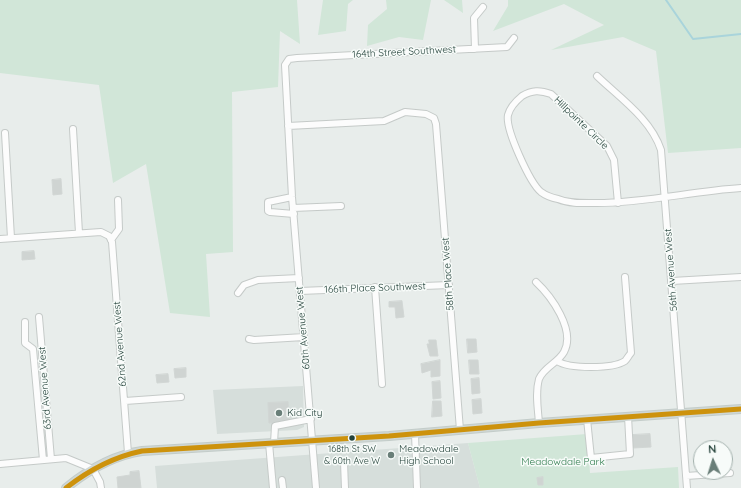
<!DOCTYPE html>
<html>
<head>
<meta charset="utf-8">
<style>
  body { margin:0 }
  #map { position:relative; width:741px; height:488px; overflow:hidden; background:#e8edeb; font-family:Quicksand,sans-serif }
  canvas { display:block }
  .north { position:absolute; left:693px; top:440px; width:40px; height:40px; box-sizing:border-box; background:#f7fbf9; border:1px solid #a3b1ad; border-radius:50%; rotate:356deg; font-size:11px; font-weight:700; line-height:16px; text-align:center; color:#24423a }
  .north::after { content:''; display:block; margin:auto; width:14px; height:18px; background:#697e78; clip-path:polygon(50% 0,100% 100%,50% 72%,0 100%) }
</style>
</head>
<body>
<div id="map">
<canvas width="741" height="488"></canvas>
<div class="north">N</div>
</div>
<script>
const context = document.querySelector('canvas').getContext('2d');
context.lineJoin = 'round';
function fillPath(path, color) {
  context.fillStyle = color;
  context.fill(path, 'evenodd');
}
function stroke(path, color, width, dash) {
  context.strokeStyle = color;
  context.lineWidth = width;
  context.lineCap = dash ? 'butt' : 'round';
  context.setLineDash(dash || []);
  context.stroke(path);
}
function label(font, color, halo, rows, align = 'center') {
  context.font = font + ' Quicksand,sans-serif';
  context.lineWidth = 3;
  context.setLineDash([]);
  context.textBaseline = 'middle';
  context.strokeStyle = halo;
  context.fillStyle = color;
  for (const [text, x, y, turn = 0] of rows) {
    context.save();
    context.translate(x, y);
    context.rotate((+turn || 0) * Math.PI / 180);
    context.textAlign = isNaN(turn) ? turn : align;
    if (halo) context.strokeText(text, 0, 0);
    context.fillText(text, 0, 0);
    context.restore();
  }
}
fillPath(new Path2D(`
  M 303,386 L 304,427 L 297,430 L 217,434 L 213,390 Z
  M 468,443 L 480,488 L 157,488 L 155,466 Z`), '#d6dedb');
fillPath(new Path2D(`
  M 0,0 L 297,0 L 300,44 L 280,31 L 278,87 L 232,92 L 233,252 L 206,254 L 210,317 L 170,313 L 146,164 L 113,183 L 99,85 L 0,73 Z
  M 323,0 L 353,0 L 348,4 L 346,31 L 318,35 Z
  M 386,0 L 431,0 L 423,40 L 399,37 L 367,46 L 368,25 L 387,9 Z
  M 444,0 L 462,0 L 463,13 Z
  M 508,0 L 741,0 L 741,148 L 668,153 L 656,51 L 623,37 L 551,50 L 604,25 L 564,4 L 493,31 L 508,6 Z
  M 587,434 L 590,473 L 678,467 L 679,488 L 480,488 L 468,443 Z`), '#d1e6d8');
stroke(new Path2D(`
  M 666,0 L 693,39 L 741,34`), '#a9d4db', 2);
const building = new Path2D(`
  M 61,179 L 62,194 L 53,195 L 52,180 Z
  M 34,251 L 35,259 L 22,260 L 22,252 Z
  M 402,301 L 404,317 L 396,318 L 395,307 L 389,307 L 389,302 Z
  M 467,339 L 476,339 L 477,352 L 468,353 Z
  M 429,340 L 436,340 L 438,356 L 430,356 L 427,344 L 429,344 Z
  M 440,360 L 440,376 L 431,377 L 431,370 L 422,373 L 421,364 Z
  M 469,360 L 478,360 L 479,374 L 470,374 Z
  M 186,368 L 186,377 L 175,378 L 174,369 Z
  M 168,374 L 169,382 L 157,383 L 156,375 Z
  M 479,378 L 480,393 L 472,394 L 471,379 Z
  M 440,381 L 441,398 L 433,399 L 432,382 Z
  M 481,399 L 482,413 L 473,414 L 472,400 Z
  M 433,401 L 441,401 L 442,416 L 432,417 Z
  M 288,402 L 289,422 L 269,423 L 268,403 Z
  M 650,434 L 651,447 L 633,448 L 632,435 Z
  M 139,471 L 141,488 L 118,488 L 117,477 L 130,475 L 130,472 Z
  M 543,477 L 543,485 L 538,485 L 537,478 Z`);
fillPath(building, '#cfd4d2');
stroke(building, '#d1d6d4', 1);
const minor = new Path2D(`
  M 475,49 L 474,18 L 483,7
  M 597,76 C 620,98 651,119 661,150 C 670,262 678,375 687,488
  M 288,126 L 384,121 L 405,112 L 426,114 L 434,118 L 436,124 L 460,430
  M 73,129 L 79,233
  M 5,133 L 11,238
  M 292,197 L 268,202 L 268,211 L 270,212 L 294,214
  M 618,203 L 614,160 L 607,146 L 551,94 C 540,90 532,90 522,96 C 516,101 510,107 508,115 C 505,129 530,183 541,192 C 545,195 553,198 558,199 C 570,204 584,203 597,203 C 645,203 693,191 741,188
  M 293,208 L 341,206
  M 0,239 L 101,232 L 109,236 L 112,242 L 128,453
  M 111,240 L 119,229 L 118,200
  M 672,281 L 741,277
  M 536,282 C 551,296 576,330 564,352 C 558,363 544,367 539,379 C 535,393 538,409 539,423
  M 375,287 L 382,384
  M 300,291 L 449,285
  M 238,293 L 244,285 L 258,280 L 299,278
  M 39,317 L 51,459
  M 25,322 L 25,343 L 33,349 L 43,460
  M 249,339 L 254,340 L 304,337
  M 557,361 C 569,369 613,369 625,361 C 627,359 629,355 631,353 L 625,277
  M 125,401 L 181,397
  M 587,419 L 591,458 L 630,454 L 628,416
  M 415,434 L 417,488
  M 269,443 L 273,488
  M 274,443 L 275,426 L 311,419
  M 344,462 L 345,488
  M 0,464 L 66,458 L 93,469 L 100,482 L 101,488
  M 686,476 L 730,473
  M 282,480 L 283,488
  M 316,488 L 292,197 L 285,65 L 289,59 L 297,58 L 507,47 L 514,38`);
const major = new Path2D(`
  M 66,488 C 88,470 114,455 142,451 L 389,436 L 539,423 L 741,409`);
stroke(minor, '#c5cac8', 8);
stroke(major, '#c3ccc9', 10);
stroke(minor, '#fcfcfc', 6);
stroke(major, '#cfd7d5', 8);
stroke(new Path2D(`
  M 66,488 C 89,470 113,457 142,451 L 389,436 L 539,423 L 741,409`), '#cd920c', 5);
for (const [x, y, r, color] of [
  [279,413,4,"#697e78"],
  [352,438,3.5,"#24423a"],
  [391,455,4,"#697e78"]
]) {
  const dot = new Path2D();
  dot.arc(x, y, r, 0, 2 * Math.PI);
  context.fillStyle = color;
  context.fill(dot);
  stroke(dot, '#f7fbf9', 1.5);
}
label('9px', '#24423a', '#f7fbf9', [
  ["168th St SW",352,449],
  ["& 60th Ave W",352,461]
]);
label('10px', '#24423a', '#f7fbf9', [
  ["164th Street Southwest",404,52,-3],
  ["Hillpointe Circle",581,123,44],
  ["56th Avenue West",671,270,-94],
  ["58th Place West",448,274,-94],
  ["166th Place Southwest",375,288,-2],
  ["60th Avenue West",303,328,-95],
  ["62nd Avenue West",120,344,-94],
  ["63rd Avenue West",45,388,-94]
]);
label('10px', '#24423a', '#f7fbf9', [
  ["Kid City",287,413],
  ["Meadowdale",399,449],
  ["High School",399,461]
], 'left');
label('10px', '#2d7a4b', '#f7fbf9', [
  ["Meadowdale Park",563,462]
]);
</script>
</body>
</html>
